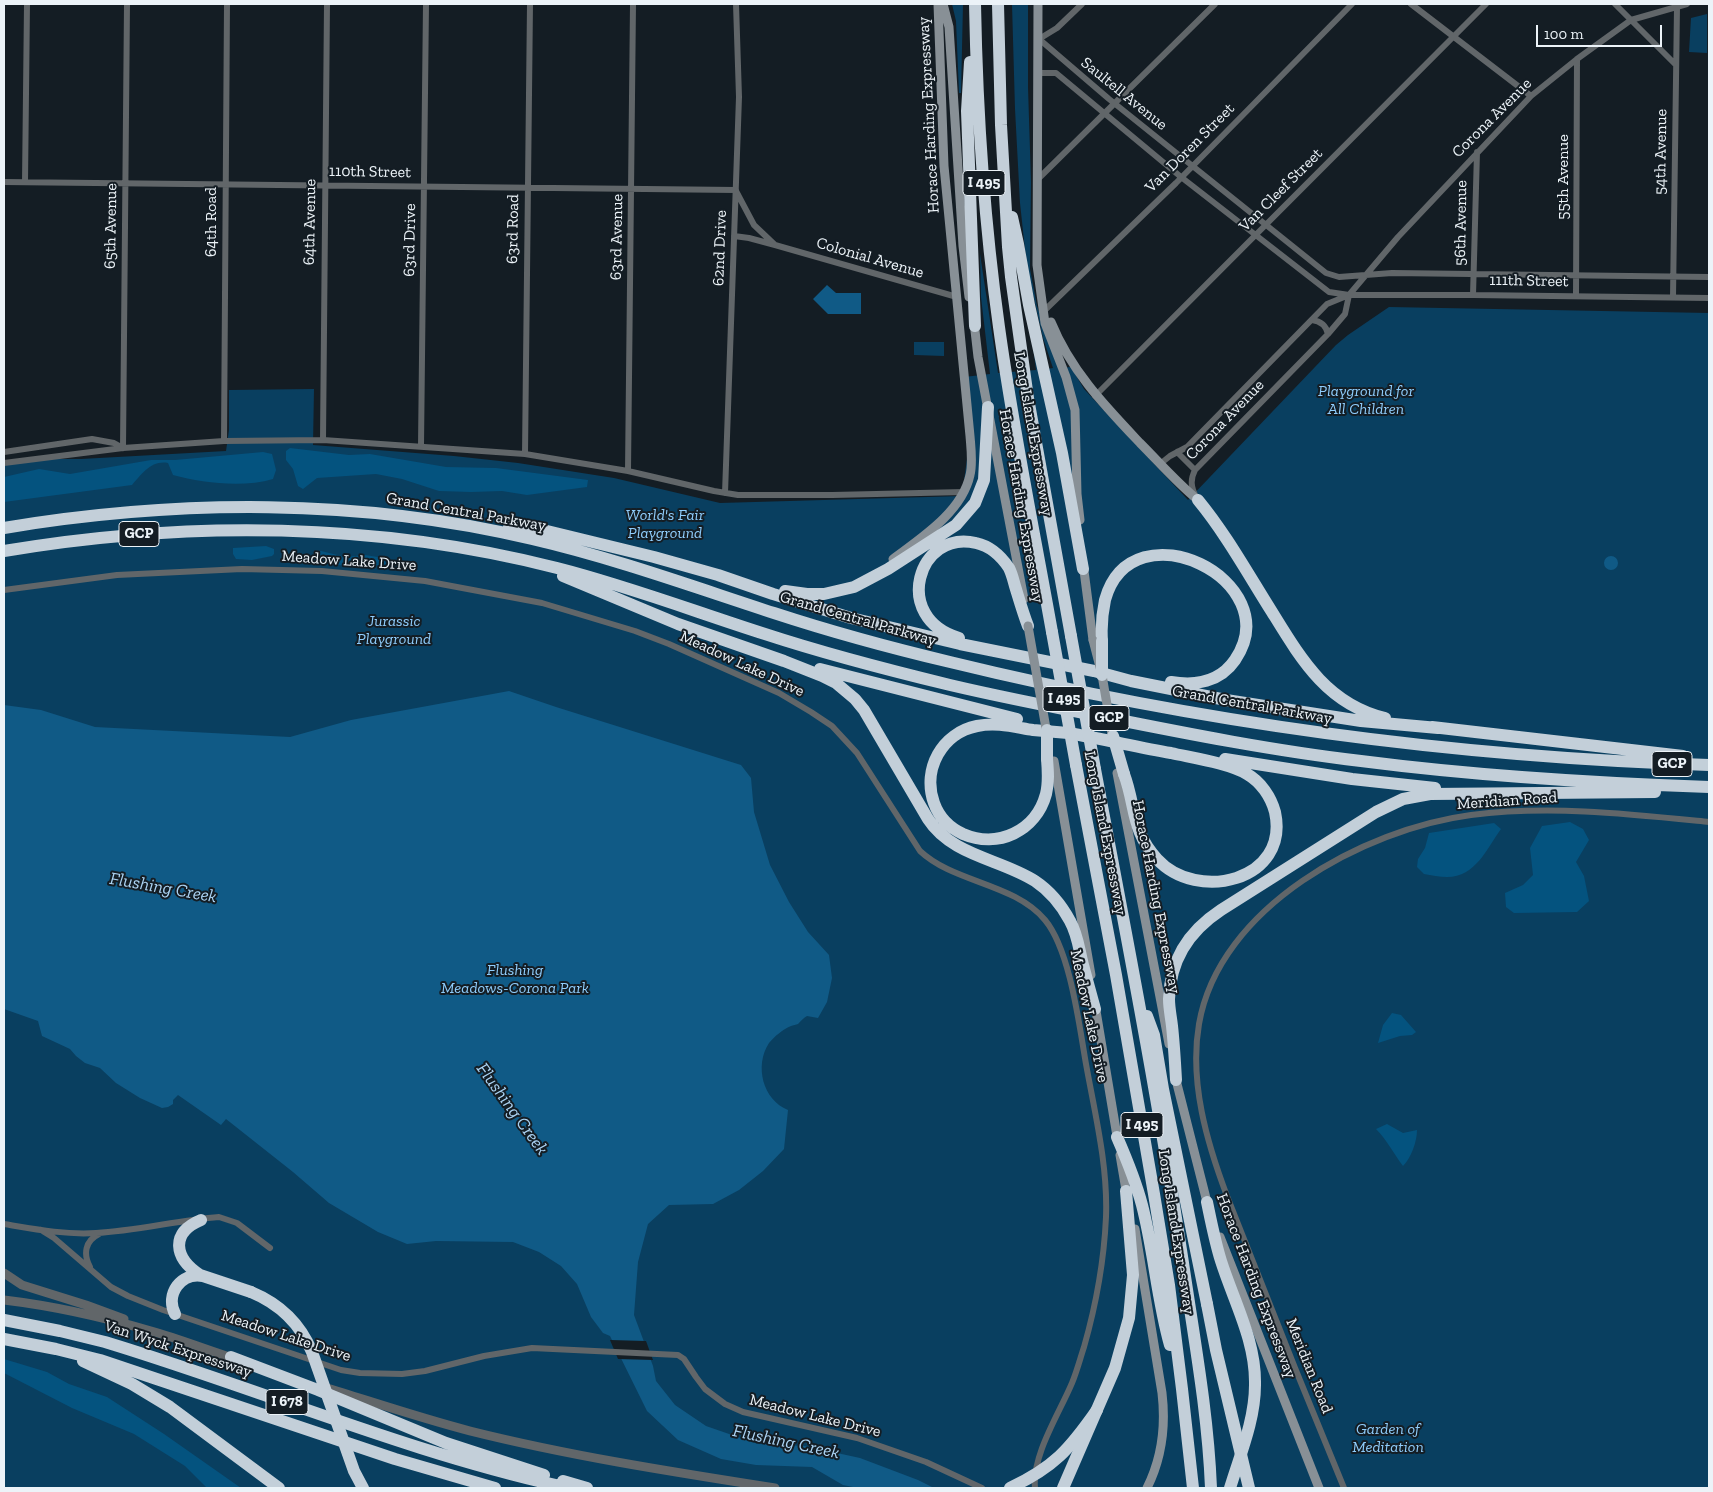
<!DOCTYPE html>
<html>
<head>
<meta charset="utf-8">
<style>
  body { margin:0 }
  #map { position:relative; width:1713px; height:1492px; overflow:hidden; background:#141d24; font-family:"Zilla Slab",serif }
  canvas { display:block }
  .frame { position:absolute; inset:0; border:5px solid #ecf3f8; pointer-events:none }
  .scale { position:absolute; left:1536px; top:25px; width:126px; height:22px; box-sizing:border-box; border:2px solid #ecf3f8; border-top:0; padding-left:6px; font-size:15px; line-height:18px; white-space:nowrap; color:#ecf3f8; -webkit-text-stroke:4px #141d24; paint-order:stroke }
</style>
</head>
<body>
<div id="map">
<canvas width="1713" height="1492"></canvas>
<div class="frame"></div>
<div class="scale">100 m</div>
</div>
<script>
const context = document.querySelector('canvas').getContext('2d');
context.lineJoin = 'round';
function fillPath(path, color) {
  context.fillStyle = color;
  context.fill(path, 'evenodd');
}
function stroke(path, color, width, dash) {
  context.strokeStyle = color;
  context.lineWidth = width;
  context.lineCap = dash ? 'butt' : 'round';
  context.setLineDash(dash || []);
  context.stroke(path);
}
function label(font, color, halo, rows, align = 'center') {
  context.font = font + ' "Zilla Slab",serif';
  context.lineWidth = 4;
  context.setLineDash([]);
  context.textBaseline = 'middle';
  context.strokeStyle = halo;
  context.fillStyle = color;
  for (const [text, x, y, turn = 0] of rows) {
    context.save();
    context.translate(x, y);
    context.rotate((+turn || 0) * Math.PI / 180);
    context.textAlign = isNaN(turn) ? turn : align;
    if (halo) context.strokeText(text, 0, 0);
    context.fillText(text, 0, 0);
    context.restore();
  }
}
fillPath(new Path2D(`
  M 952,4 L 963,4 L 961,93 L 959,93 L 956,21 Z
  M 1012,4 L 1028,4 L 1028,87 L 1031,182 L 1030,269 L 1037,306 L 1059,368 L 1071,367 L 1084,389 L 1188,500 L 1336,345 L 1348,335 L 1389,307 L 1709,313 L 1709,1488 L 4,1488 L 4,463 L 28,459 L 81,459 L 226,451 L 229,430 L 229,390 L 314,389 L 313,445 L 454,456 L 518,463 L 614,478 L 720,503 L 962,496 L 970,436 L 964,377 L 990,374 L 981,297 L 980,254 L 998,373 L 1036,370 L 1033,346 L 1040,370 L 1053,368 L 1043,338 L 1027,268 L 1020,203 L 1015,109 Z
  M 1707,14 L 1707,53 L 1689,52 L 1691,18 Z
  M 914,342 L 944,342 L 944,356 L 914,355 Z`), '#093f60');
fillPath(new Path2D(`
  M 290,448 L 349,455 L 370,454 L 446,467 L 496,468 L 588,480 L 587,487 L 527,495 L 502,491 L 471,492 L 439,491 L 402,479 L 376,474 L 317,478 L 303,489 L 298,486 L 293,469 L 286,460 L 286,451 Z
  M 263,452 L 272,454 L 276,470 L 273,479 C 243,488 202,483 173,475 L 168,463 C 151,460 142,474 132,485 L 4,502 L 4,477 L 39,469 L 70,474 L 151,460 L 175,460 Z
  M 266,546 L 274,549 L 274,554 L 272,556 L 252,560 L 236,559 L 233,554 L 233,548 Z
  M 321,551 L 346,557 L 365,555 L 384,558 L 386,564 C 372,568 326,566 312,560 L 315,553 Z
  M 1570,822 L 1583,829 L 1589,840 L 1576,862 L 1584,876 L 1589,901 L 1577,912 L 1514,913 L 1506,907 L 1505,893 L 1523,885 L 1533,875 L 1530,848 L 1542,826 Z
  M 1494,823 L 1501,829 C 1487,848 1476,877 1447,877 C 1440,877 1431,875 1424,874 L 1417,867 L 1418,859 L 1425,848 L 1429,833 Z
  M 1392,1013 L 1401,1015 L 1416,1032 L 1412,1035 L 1400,1036 L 1378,1043 L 1383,1025 Z
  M 1387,1124 L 1403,1133 L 1417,1130 C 1417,1142 1411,1158 1403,1166 C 1394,1154 1387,1140 1376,1129 Z
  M 4,1359 L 47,1372 L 69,1384 L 107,1397 L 164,1434 L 241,1488 L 207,1488 L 185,1466 L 134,1434 L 72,1408 L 4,1373 Z`), '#04537f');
fillPath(new Path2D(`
  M 827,285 L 836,293 L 861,293 L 861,314 L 828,314 L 813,299 Z
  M1604 563a7 7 0 1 1 14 0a7 7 0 1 1-14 0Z
  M 509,691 L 556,707 L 741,765 L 751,778 L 754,812 L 770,865 L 789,902 L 808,932 L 829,955 L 832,978 L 827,1002 L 818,1018 L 807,1016 C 803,1018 801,1021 798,1024 C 796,1025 793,1025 791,1026 C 782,1030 775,1036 769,1043 C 754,1066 763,1100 788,1110 L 784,1149 L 763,1171 L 739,1190 L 713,1204 L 669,1205 L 648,1224 L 638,1262 L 634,1315 L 653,1366 L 656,1381 L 675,1405 L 706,1426 L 758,1444 L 805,1446 L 860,1458 L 918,1480 L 934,1488 L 858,1488 L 843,1485 L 812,1467 L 756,1465 L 721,1459 L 678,1440 L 647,1411 L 610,1336 L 603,1333 L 591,1317 L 577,1284 L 561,1266 L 539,1252 L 513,1242 L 436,1241 L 407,1244 L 378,1232 L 329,1203 L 293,1172 L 226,1119 L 221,1125 L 178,1095 L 173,1100 L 173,1104 L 168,1107 L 162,1108 L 140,1098 L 116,1083 L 100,1068 L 85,1063 L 76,1056 L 70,1049 L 42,1036 L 38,1021 L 4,1009 L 4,705 L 41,710 L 95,727 L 290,737 L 351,720 Z`), '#105a86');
fillPath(new Path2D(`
  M 610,1340 L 646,1341 L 653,1360 L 618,1359 Z`), '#141d24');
stroke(new Path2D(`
  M 1082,4 L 1057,28 L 1039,39 L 1109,99 L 1326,273 L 1339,277 L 1392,273 L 1709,277
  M 1411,4 L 1531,96
  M 1615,4 L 1676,65
  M 1038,73 L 1056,73 L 1181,177 L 1329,292 L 1349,295 L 1473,295 L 1709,298
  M 1037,180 L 1215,4
  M 4,182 L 736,190
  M 25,182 L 27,4
  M 736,191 L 754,225 L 774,244
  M 734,236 L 749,238 L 775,245 L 957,297
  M 1473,295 L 1477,152
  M 1576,296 L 1577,59
  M 1673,297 L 1677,7
  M 1046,309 L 1176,183 L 1352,4
  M 1312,320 C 1320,321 1326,325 1328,334
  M 1095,396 L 1486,4
  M 323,440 L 327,4
  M 224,441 L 227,4
  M 421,446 L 426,4
  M 123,448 L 127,4
  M 4,452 L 92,439 L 114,443 L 123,448
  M 1177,452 L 1195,470
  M 525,454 L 530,4
  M 4,463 L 123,448 L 224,441 L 323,440 L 525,454 L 628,471 L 714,491 L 738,495 L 832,495 L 964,492
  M 1160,464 L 1170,456 L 1187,447 L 1327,304 L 1349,295 L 1398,237 L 1531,96 L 1577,59 L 1631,20 L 1687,4
  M 628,471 L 633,4
  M 725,493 L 739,97 L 736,4
  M 1196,497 C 1191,487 1190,480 1195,470 L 1328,334 L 1345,314 L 1349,295
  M 4,590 L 117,575 L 242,569 L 322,571 L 425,581 L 542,603 L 635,631 L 669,644 L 779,693 L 811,712 L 832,726 L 857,753 L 920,851 C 954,883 1014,883 1045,920 C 1070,950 1079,1024 1086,1064 C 1095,1114 1108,1166 1106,1217 C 1104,1261 1096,1305 1084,1347 C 1080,1359 1077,1371 1072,1383 C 1059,1414 1032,1455 1035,1488
  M 4,1224 C 34,1229 65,1235 96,1233 C 137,1231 178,1220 219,1217 L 237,1223 L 270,1248
  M 41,1230 L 54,1238 L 111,1287 L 128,1296 L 163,1310 L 341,1370 L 360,1373 L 402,1374 L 425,1371 L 484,1356 L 532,1348 L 678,1355 L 684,1359 L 696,1377 L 705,1389 L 725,1404 L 743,1412 L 857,1438 L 926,1462 L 982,1488
  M 90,1267 C 83,1254 85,1241 99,1234
  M 1344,1488 L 1295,1368 L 1227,1196 C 1207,1143 1189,1082 1199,1024 C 1219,907 1364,829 1471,815 C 1551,805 1630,814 1709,822`), '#616669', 6);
stroke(new Path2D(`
  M 4,1273 L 22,1285 L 86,1305 L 124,1319
  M 4,1300 C 54,1306 103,1317 151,1331 C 180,1339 207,1350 236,1359
  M 324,1387 C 373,1402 420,1418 470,1431 C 570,1456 673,1472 775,1488`), '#616669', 9);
stroke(new Path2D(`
  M 943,4 L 949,27 L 963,246 L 969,297
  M 1038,4 L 1037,265 L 1045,323 L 1066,377 L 1075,410 L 1077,494 L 1080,520
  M 974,322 L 978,357 L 1024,599
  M 1051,322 C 1071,371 1105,406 1140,443 C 1159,462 1177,483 1198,500
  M 893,559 C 921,538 962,512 970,475 C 973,463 971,449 970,436 L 944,166 L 938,4
  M 1083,563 L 1093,640
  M 1054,761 L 1091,975
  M 1117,773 L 1169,1044
  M 1095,1005 L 1118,1142
  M 1175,1076 L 1208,1206
  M 1120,1155 L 1127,1196
  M 1135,1229 L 1162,1393 C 1166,1427 1162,1458 1147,1488
  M 1220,1237 L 1319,1488`), '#889096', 9);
stroke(new Path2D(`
  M 975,4 C 977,112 984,220 999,327 C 1013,429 1034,531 1052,632
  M 998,4 L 1001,125 L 1008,247 L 1011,277 L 1028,398 L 1071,636
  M 970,62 L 967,111 L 975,326
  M 1012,217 L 1018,244 L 1029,305 L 1062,453 L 1083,569
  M 1198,500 C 1226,534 1248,574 1272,612 C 1301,659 1327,704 1385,718
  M 509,527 L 543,530 L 654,557 L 718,575 L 773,594 L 851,618 L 960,644 L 1094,671 L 1131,681 L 1226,700 L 1361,721 L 1438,728
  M 4,528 C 178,499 360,498 532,539 C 614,558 694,587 774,613 C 832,632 891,648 950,662 C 1200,723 1452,757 1709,765
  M 4,551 C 187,520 377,522 557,568 C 628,586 696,612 765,634 C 826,654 888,670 950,685 C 1001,697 1052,707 1104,717 C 1189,734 1275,751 1361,761 C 1477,776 1593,783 1709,787
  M 563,576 L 678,624 L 784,661 L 822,676 L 836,683 L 855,699 L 864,710 L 928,819 C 952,856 1001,859 1035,881 C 1050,891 1062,906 1070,921 C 1078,935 1079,950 1083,965 C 1087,980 1091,994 1095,1009
  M 785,591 L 807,594 L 824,594 L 854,587 L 888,569 L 956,525 L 975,503 L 984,480 L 988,407
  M 959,638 C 891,618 918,529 976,543 C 990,546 1001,556 1009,568 C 1012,574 1013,579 1015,586 C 1019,599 1023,613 1028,626
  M 1102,641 C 1101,627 1102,614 1105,600 C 1132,503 1289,581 1235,660 C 1220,682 1195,686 1171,682
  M 820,669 L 1017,719
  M 1432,727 L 1683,756
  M 1047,759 C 1048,771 1049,782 1046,794 C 1036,831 998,849 963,834 C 950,828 939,817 934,803 C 922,769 942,733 977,726 C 997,722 1014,727 1033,730 C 1045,731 1057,732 1068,733 C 1103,739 1137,747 1171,753 C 1193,758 1228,763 1247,774 C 1261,782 1271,797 1275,812 C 1290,881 1197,903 1157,859 C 1131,831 1136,806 1124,774
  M 1225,759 L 1352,779 L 1435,788
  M 1076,765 L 1116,975 L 1154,1194 L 1169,1285 L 1182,1389 L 1193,1488
  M 1095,769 C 1126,933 1158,1098 1183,1263 C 1194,1338 1208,1413 1211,1488
  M 1147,1016 L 1154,1035 L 1163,1089 L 1207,1304
  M 1176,1080 C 1175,1062 1174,1044 1172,1026 C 1171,1017 1169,1008 1169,999 C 1170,961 1189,931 1221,910 L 1376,812 L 1403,799 L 1430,794 L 1655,792
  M 1117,1137 C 1127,1160 1136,1182 1142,1205 C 1154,1251 1157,1299 1170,1345
  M 1207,1202 C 1211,1221 1215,1242 1221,1261 C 1234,1302 1256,1341 1255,1385 C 1255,1420 1240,1455 1230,1488
  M 201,1220 C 170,1233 174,1258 200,1275 L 251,1292
  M 175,1314 C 165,1294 181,1272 203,1276
  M 4,1320 L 60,1331 L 105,1342 C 260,1389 411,1454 569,1488
  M 4,1339 L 56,1349 L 100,1360 L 395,1459 L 495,1488
  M 231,1357 L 318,1390 L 446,1443 L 544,1475
  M 83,1361 L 132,1384 L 170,1407 L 279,1488
  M 563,1481 L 587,1488
  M 1063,1488 L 1115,1368 L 1129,1318 L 1133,1275 L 1126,1191`), '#c3cfd9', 12);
stroke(new Path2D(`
  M 1028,626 L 1047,734
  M 1093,640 L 1102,675 L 1113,740`), '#889096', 9);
stroke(new Path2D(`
  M 1052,632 L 1076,765
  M 1071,636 L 1095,769
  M 1102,675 L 1102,641
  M 1047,730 L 1047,759
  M 1113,736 L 1124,774
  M 251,1292 C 280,1304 300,1323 312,1352 L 354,1471 L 363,1488
  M 1207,1304 L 1216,1350 L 1249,1488
  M 1010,1488 C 1054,1467 1069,1450 1097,1410`), '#c3cfd9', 12);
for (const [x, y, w] of [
  [984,183,42],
  [139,534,40],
  [1064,699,42],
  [1109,718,40],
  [1672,764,40],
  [1142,1125,42],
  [287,1402,42]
]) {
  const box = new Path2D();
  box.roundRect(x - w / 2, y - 12.5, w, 25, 4);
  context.fillStyle = '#141d24';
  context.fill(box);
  stroke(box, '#ecf3f8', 1);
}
label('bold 15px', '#ecf3f8', null, [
  ["I 495",984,183],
  ["GCP",139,534],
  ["I 495",1064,699],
  ["GCP",1109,718],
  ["GCP",1672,764],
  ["I 495",1142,1125],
  ["I 678",287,1402]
]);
label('16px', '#ecf3f8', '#141d24', [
  ["Saultell Avenue",1124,94,39],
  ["Horace Harding Expressway",929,115,-93],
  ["Corona Avenue",1492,118,-45],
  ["Van Doren Street",1190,148,-45],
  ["54th Avenue",1661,152,-89],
  ["110th Street",370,172,1],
  ["55th Avenue",1563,177,-90],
  ["Van Cleef Street",1281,190,-45],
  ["64th Road",211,222,-90],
  ["64th Avenue",310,222,-89],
  ["56th Avenue",1461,223,-89],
  ["65th Avenue",111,226,-89],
  ["63rd Road",513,229,-89],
  ["63rd Avenue",617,237,-89],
  ["63rd Drive",410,240,-89],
  ["62nd Drive",720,248,-88],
  ["Colonial Avenue",870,258,16],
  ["111th Street",1529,281,1],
  ["Corona Avenue",1225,420,-46],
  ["Long Island Expressway",1033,434,80],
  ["Horace Harding Expressway",1021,506,80],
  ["Grand Central Parkway",466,512,10],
  ["Meadow Lake Drive",349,561,4],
  ["Grand Central Parkway",858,619,16],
  ["Meadow Lake Drive",742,664,25],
  ["Grand Central Parkway",1252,705,10],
  ["Meridian Road",1507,801,-4],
  ["Long Island Expressway",1105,833,79],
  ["Horace Harding Expressway",1156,897,79],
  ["Meadow Lake Drive",1089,1016,78],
  ["Long Island Expressway",1176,1232,81],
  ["Horace Harding Expressway",1256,1286,69],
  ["Meadow Lake Drive",286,1336,18],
  ["Van Wyck Expressway",178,1349,18],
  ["Meridian Road",1309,1366,68],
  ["Meadow Lake Drive",815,1416,14]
]);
label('italic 16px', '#8fcdfc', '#141d24', [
  ["Playground for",1366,391],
  ["All Children",1366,409],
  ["World's Fair",665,515],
  ["Playground",665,533],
  ["Jurassic",394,621],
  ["Playground",394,639],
  ["Flushing",515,970],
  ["Meadows-Corona Park",515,988],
  ["Garden of",1388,1429],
  ["Meditation",1388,1447]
]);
label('italic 18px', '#acd4f4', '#141d24', [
  ["Flushing Creek",163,888,10],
  ["Flushing Creek",512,1109,54],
  ["Flushing Creek",786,1442,12]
]);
</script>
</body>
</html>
